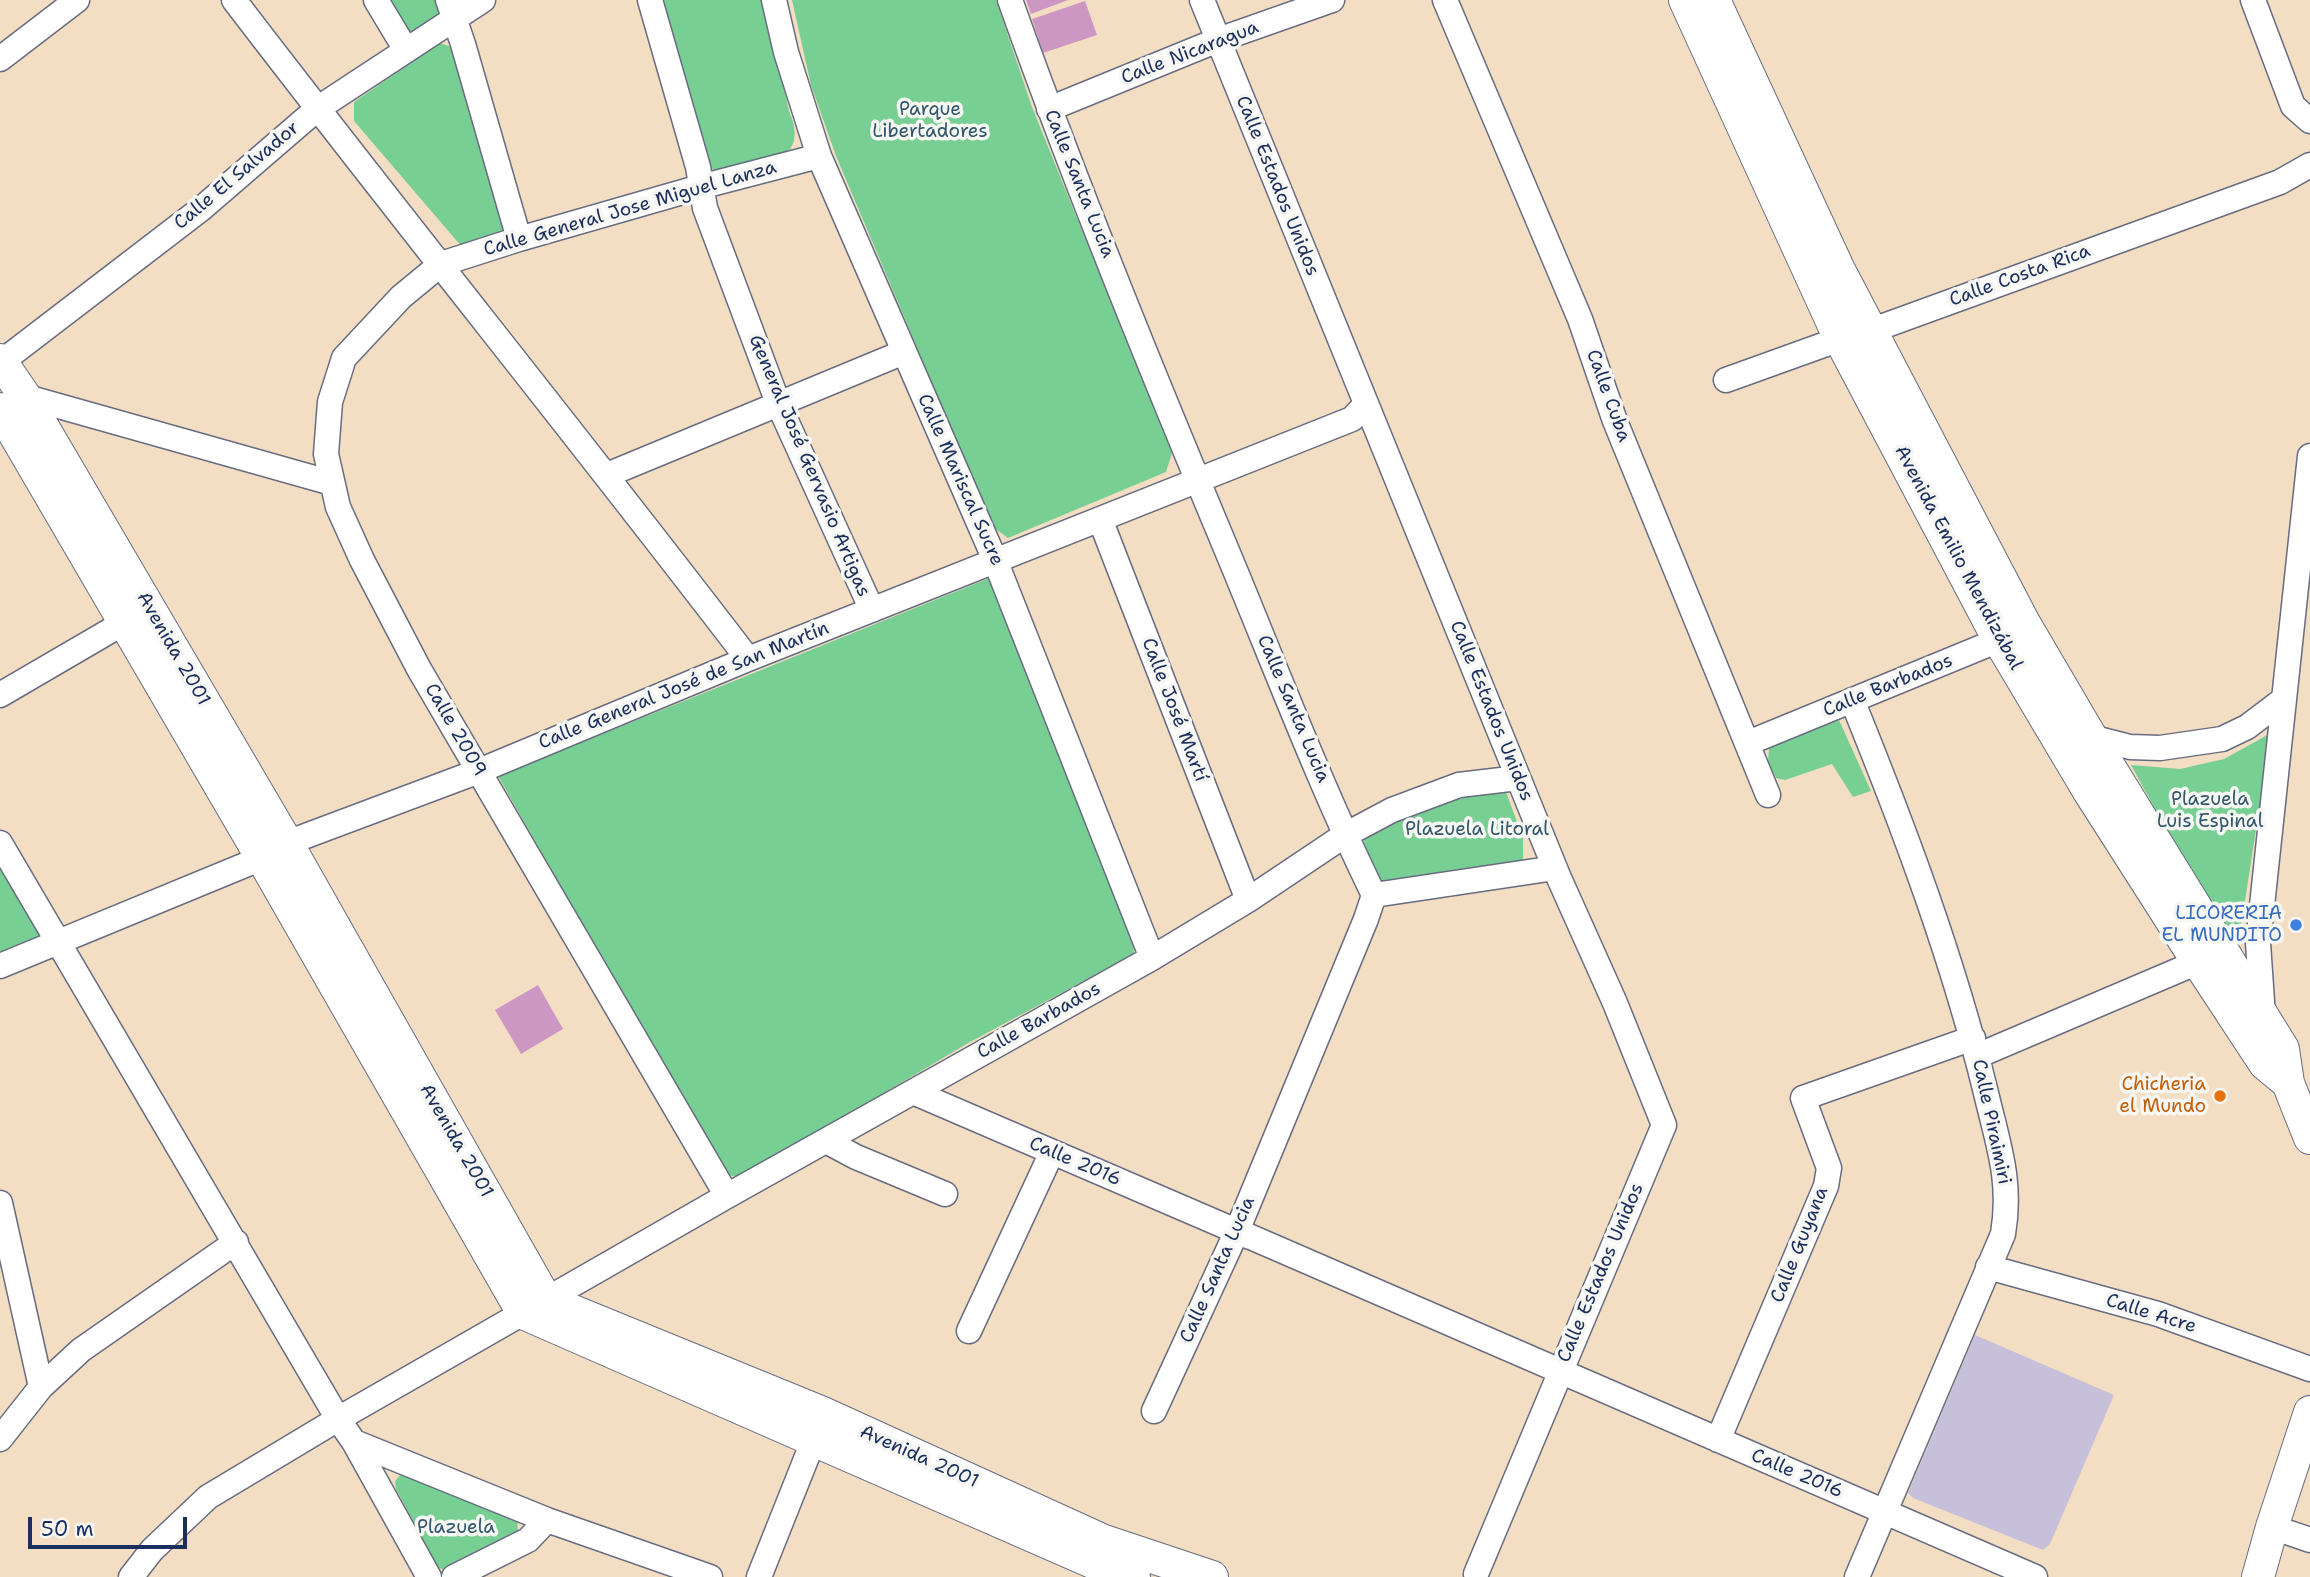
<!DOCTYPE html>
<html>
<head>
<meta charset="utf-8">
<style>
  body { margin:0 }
  #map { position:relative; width:2310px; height:1577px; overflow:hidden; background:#f3dec3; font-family:"Shantell Sans",sans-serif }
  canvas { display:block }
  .scale { position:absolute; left:28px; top:1517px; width:159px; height:32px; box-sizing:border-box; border:4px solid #1b2f5e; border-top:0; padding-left:9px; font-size:21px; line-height:24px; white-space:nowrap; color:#1b2f5e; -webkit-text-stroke:5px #f6f6f2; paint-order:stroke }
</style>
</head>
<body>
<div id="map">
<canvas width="2310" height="1577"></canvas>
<div class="scale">50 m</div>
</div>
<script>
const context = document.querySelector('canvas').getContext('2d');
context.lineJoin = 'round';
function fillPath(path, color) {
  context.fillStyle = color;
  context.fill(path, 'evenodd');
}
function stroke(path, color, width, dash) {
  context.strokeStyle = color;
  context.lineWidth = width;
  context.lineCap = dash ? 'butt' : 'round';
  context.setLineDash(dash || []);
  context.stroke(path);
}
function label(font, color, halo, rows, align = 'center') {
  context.font = font + ' "Shantell Sans",sans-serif';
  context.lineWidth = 7;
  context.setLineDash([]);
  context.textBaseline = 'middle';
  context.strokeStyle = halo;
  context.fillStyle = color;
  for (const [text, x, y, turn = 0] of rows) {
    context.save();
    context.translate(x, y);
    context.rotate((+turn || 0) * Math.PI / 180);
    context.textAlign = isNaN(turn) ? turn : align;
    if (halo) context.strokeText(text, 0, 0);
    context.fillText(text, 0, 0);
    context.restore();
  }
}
fillPath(new Path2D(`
  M 1975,1335 L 2114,1395 L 2050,1544 L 2043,1550 L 1913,1498 L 1908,1493 Z`), '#c6c0da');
fillPath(new Path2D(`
  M 388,0 L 441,0 L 442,16 L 417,32 L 406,31 Z
  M 663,0 L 765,0 L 789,111 C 812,165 760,163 721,173 L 712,169 L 693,115 Z
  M 792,0 L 996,0 L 1032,107 L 1172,453 L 1166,472 L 1008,538 L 993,527 L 836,156 L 811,85 Z
  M 440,43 L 454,48 L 505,232 L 462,247 L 354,121 L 354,102 Z
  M 992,577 L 1133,939 L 1134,954 L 970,1042 L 740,1178 L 725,1174 L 498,776 Z
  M 1839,720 L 1871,791 L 1853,797 L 1832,764 L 1785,780 L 1776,778 L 1768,762 L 1769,748 Z
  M 2271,733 L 2240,933 L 2223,934 L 2131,765 L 2180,769 L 2224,759 Z
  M 1482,791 L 1506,792 L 1523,838 L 1523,860 L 1382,881 C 1369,871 1362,850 1365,833 L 1438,800 Z
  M 0,840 L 59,943 L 0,966 Z
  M 402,1473 L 517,1517 L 518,1531 L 514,1538 L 446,1572 L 438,1567 L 396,1489 L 395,1481 Z`), '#78cf94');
fillPath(new Path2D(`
  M 1026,0 L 1068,0 L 1031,14 Z
  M 1085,1 L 1097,35 L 1043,53 L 1032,19 Z
  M 538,985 L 563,1029 L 521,1054 L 495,1010 Z`), '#cd97c4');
const minor = new Path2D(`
  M 234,0 C 403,221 579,438 748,659
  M 376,0 L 406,50
  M 448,0 L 463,44 L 519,239
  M 650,0 L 698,167 L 705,208 L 778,403 L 872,610
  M 774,0 L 786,52 L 819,156 L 995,560 L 1152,958
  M 1010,0 C 1077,188 1153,374 1230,558 C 1277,671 1320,785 1374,895 L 1366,919 L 1237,1231 L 1154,1411
  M 1202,0 L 1559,878 L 1615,1003 L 1664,1125 L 1476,1574
  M 1445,0 L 1580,319 L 1615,421 L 1768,795
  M 2253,0 L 2293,106 L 2310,121
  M 0,59 L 77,0
  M 1049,109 L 1218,40 L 1332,0
  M 0,363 L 201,209 L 317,109 L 483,0
  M 1726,380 L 1840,339 L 1870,331 L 2280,182 L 2310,165
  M 16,394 L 332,483
  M 607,475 L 904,352
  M 1100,519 L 1248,900
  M 0,695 L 125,622
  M 1852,700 C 1904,828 1953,958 1986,1093 C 1998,1144 2012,1181 2003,1234 L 1857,1577
  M 2083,742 L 2091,737 L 2130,747 L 2160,748 L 2222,739 L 2247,727 L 2284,699
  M 1748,743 L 1999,640 L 2011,631
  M 0,843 L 338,1419 L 354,1442 L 429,1577
  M 1374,895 L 1555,868
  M 0,966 L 262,858 L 287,843 L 479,771 L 748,659 L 1352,419 L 1366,404
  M 2263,1016 L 2258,943 L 2310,456
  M 1977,1056 L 2198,962
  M 913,1092 L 1250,1237
  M 826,1141 L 856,1157 L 945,1194
  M 727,1196 L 419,669 L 362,560 L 338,507 L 326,454 L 330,402 L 344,358 L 401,297 L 441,264 L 519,239 L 700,187 L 819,156
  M 0,1203 L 41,1387
  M 1237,1231 L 2035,1577
  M 1988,1267 L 2158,1314 L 2310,1369
  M 969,1331 L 1052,1152
  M 0,1439 L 41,1387 L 81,1350 L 236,1242
  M 1718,1440 L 1826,1186 L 1829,1168 L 1803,1098 L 1973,1038
  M 354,1442 L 547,1520 L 710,1577
  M 2272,1527 L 2310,1540
  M 131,1577 L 152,1550 L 208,1497 L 338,1419 L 727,1196 L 1152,958 L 1248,900 L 1345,835 L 1392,810 L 1459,785 L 1518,778
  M 454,1577 L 528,1540 L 547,1520
  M 759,1577 L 820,1424`);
const major = new Path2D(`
  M 1685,0 L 1840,339 L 1999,640 L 2090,793 L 2198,962 L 2265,1064 L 2288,1083
  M 1714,0 L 1839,270 L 2023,621 L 2091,737 L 2283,1049 L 2288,1083 L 2310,1138
  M 0,360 L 26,398 L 287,843 L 546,1300 L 823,1413 L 1104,1541 L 1212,1577
  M 0,409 L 262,858 L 523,1313 L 1099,1565 L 1134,1577
  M 2258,1577 L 2272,1527 L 2310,1412`);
stroke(minor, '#676c81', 27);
stroke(major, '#676c81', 34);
stroke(minor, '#fff', 24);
stroke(major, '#fff', 32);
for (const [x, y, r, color] of [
  [2296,925,7,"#3f7fe0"],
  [2220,1096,7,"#e8710a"]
]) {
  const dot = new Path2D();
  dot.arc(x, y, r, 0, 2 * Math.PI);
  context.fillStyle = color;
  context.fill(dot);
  stroke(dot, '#f6f6f2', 2.5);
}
label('19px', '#1b2f5e', '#f6f6f2', [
  ["Calle Nicaragua",1190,53,-21],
  ["Calle El Salvador",237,176,-40],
  ["Calle Santa Lucia",1079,184,68],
  ["Calle Estados Unidos",1277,186,68],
  ["Calle General Jose Miguel Lanza",630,209,-16],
  ["Calle Costa Rica",2020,276,-20],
  ["Calle Cuba",1608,396,70],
  ["General José Gervasio Artigas",809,466,67],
  ["Calle Mariscal Sucre",960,480,66],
  ["Avenida Emilio Mendizábal",1958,558,62],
  ["Avenida 2001",173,649,60],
  ["Calle General José de San Martín",684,686,-22],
  ["Calle Barbados",1888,686,-22],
  ["Calle Santa Lucia",1293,709,67],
  ["Calle José Martí",1174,710,69],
  ["Calle Estados Unidos",1491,711,68],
  ["Calle 2009",455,730,60],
  ["Calle Barbados",1039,1021,-29],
  ["Calle Piraimiri",1991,1122,78],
  ["Avenida 2001",456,1141,60],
  ["Calle 2016",1075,1162,23],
  ["Calle Guyana",1800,1245,-68],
  ["Calle Santa Lucia",1218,1270,-66],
  ["Calle Estados Unidos",1601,1273,-67],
  ["Calle Acre",2151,1314,17],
  ["Avenida 2001",919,1457,24],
  ["Calle 2016",1797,1474,23]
]);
label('19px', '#32576c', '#f6f6f2', [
  ["Parque",930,110],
  ["Libertadores",930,132],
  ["Plazuela",2210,800],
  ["Luis Espinal",2210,822],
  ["Plazuela Litoral",1477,830],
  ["Plazuela",456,1528]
]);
label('19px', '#366cbe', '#f6f6f2', [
  ["LICORERIA",2282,914],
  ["EL MUNDITO",2282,936]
], 'right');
label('19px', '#c56008', '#f6f6f2', [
  ["Chicheria",2206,1085],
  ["el Mundo",2206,1107]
], 'right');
</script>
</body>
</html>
